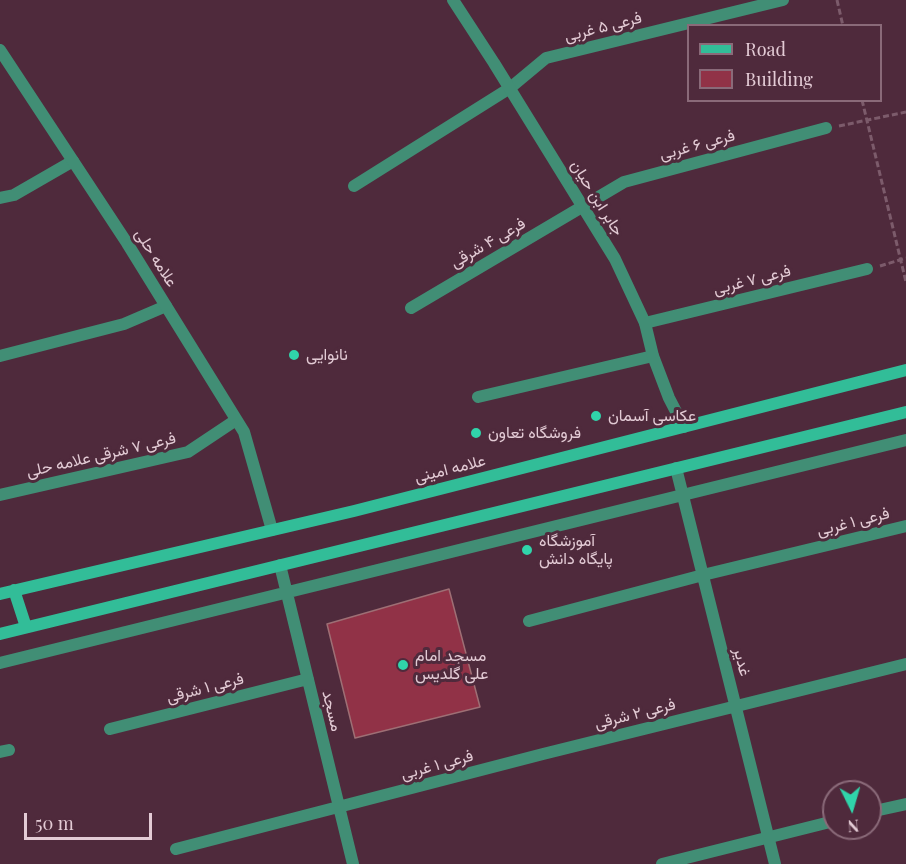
<!DOCTYPE html>
<html>
<head>
<meta charset="utf-8">
<style>
  body { margin:0 }
  #map { position:relative; width:906px; height:864px; overflow:hidden; background:#4f2a3c; font-family:"Playfair Display",serif }
  canvas { display:block }
  .legend { position:absolute; left:687px; top:24px; width:195px; height:78px; box-sizing:border-box; background:#4f2a3c; border:2px solid #8a6a79; margin:0; padding:8px 10px; list-style:none; font-size:18px; color:#e3cbd5 }
  .legend li { display:flex; align-items:center; gap:12px; height:30px }
  .legend b { width:30px; border:2px solid #8a6a79 }
  .north { position:absolute; left:822px; top:780px; width:60px; height:60px; box-sizing:border-box; background:#4f2a3c; border:2px solid #8a6a79; border-radius:50%; rotate:175deg; font-size:16px; font-weight:700; line-height:24px; text-align:center; color:#e3cbd5 }
  .north::after { content:''; display:block; margin:auto; width:21px; height:27px; background:#30d4aa; clip-path:polygon(50% 0,100% 100%,50% 72%,0 100%) }
  .scale { position:absolute; left:24px; top:813px; width:128px; height:27px; box-sizing:border-box; border:3px solid #e3cbd5; border-top:0; padding-left:8px; font-size:18px; line-height:21px; white-space:nowrap; color:#e3cbd5; -webkit-text-stroke:4px #4f2a3c; paint-order:stroke }
</style>
</head>
<body>
<div id="map">
<canvas width="906" height="864"></canvas>
<ul class="legend">
<li><b style="height:8px;background:#32bd98"></b>Road</li>
<li><b style="height:16px;background:#913247"></b>Building</li>
</ul>
<div class="north">N</div>
<div class="scale">50 m</div>
</div>
<script>
const context = document.querySelector('canvas').getContext('2d');
context.lineJoin = 'round';
function fillPath(path, color) {
  context.fillStyle = color;
  context.fill(path, 'evenodd');
}
function stroke(path, color, width, dash) {
  context.strokeStyle = color;
  context.lineWidth = width;
  context.lineCap = dash ? 'butt' : 'round';
  context.setLineDash(dash || []);
  context.stroke(path);
}
function label(font, color, halo, rows, align = 'center') {
  context.font = font + ' "Playfair Display",Vazirmatn,serif';
  context.lineWidth = 6;
  context.setLineDash([]);
  context.textBaseline = 'middle';
  context.strokeStyle = halo;
  context.fillStyle = color;
  for (const [text, x, y, turn = 0] of rows) {
    context.save();
    context.translate(x, y);
    context.rotate((+turn || 0) * Math.PI / 180);
    context.textAlign = isNaN(turn) ? turn : align;
    if (halo) context.strokeText(text, 0, 0);
    context.fillText(text, 0, 0);
    context.restore();
  }
}
const building = new Path2D(`
  M 449,589 L 480,707 L 355,738 L 327,624 Z`);
fillPath(building, '#913247');
stroke(building, '#9e6f75', 1.5);
stroke(new Path2D(`
  M 837,0 L 843,26
  M 862,100 L 906,282
  M 839,126 L 906,112
  M 880,266 L 906,258`), '#7c5b6b', 3, [6, 3]);
stroke(new Path2D(`
  M 354,186 L 510,88 L 546,58 L 783,0
  M 0,198 L 14,195 L 73,161
  M 411,308 L 624,182 L 826,128
  M 645,323 L 867,269
  M 0,356 L 124,324 L 166,306
  M 478,397 L 653,356
  M 676,468 L 775,864
  M 0,495 L 188,452 L 236,420
  M 280,565 L 353,864
  M 529,621 L 703,575 L 906,526
  M 0,663 L 906,440
  M 110,729 L 308,679
  M 0,752 L 9,750
  M 870,812 L 906,804
  M 176,849 L 543,754 L 906,664
  M 662,864 L 834,821`), '#418e75', 12);
stroke(new Path2D(`
  M 453,0 L 494,63 L 615,259 L 645,323 L 653,356 L 669,398 L 684,427
  M 0,50 L 127,243 L 244,432 L 272,530`), '#418e75', 12);
stroke(new Path2D(`
  M 14,590 L 26,627
  M 0,594 L 354,511 L 906,370
  M 0,634 L 906,412`), '#32bd98', 12);
for (const [x, y, r, color] of [
  [294,355,6,"#30d4aa"],
  [596,416,6,"#30d4aa"],
  [476,433,6,"#30d4aa"],
  [527,550,6,"#30d4aa"],
  [403,665,6,"#30d4aa"]
]) {
  const dot = new Path2D();
  dot.arc(x, y, r, 0, 2 * Math.PI);
  context.fillStyle = color;
  context.fill(dot);
  stroke(dot, '#4f2a3c', 2);
}
label('16px', '#e3cbd5', '#4f2a3c', [
  ["فرعی ۵ غربی",603,27,-14],
  ["فرعی ۶ غربی",697,145,-15],
  ["جابر ابن حیان",597,198,58],
  ["فرعی ۴ شرقی",488,243,-30],
  ["علامه حلی",156,258,58],
  ["فرعی ۷ غربی",752,280,-14],
  ["فرعی ۷ شرقی علامه حلی",101,455,-13],
  ["علامه امینی",450,469,-14],
  ["فرعی ۱ غربی",853,522,-14],
  ["غدیر",742,662,76],
  ["فرعی ۱ شرقی",205,688,-14],
  ["مسجد",332,711,76],
  ["فرعی ۲ شرقی",635,714,-14],
  ["فرعی ۱ غربی",437,765,-15]
]);
label('16px', '#e3cbd5', '#4f2a3c', [
  ["نانوایی",306,355],
  ["عکاسی آسمان",608,416],
  ["فروشگاه تعاون",488,433],
  ["آموزشگاه",539,541],
  ["پایگاه دانش",539,559],
  ["مسجد امام",415,656],
  ["علی گلدیس",415,674]
], 'left');
</script>
</body>
</html>
